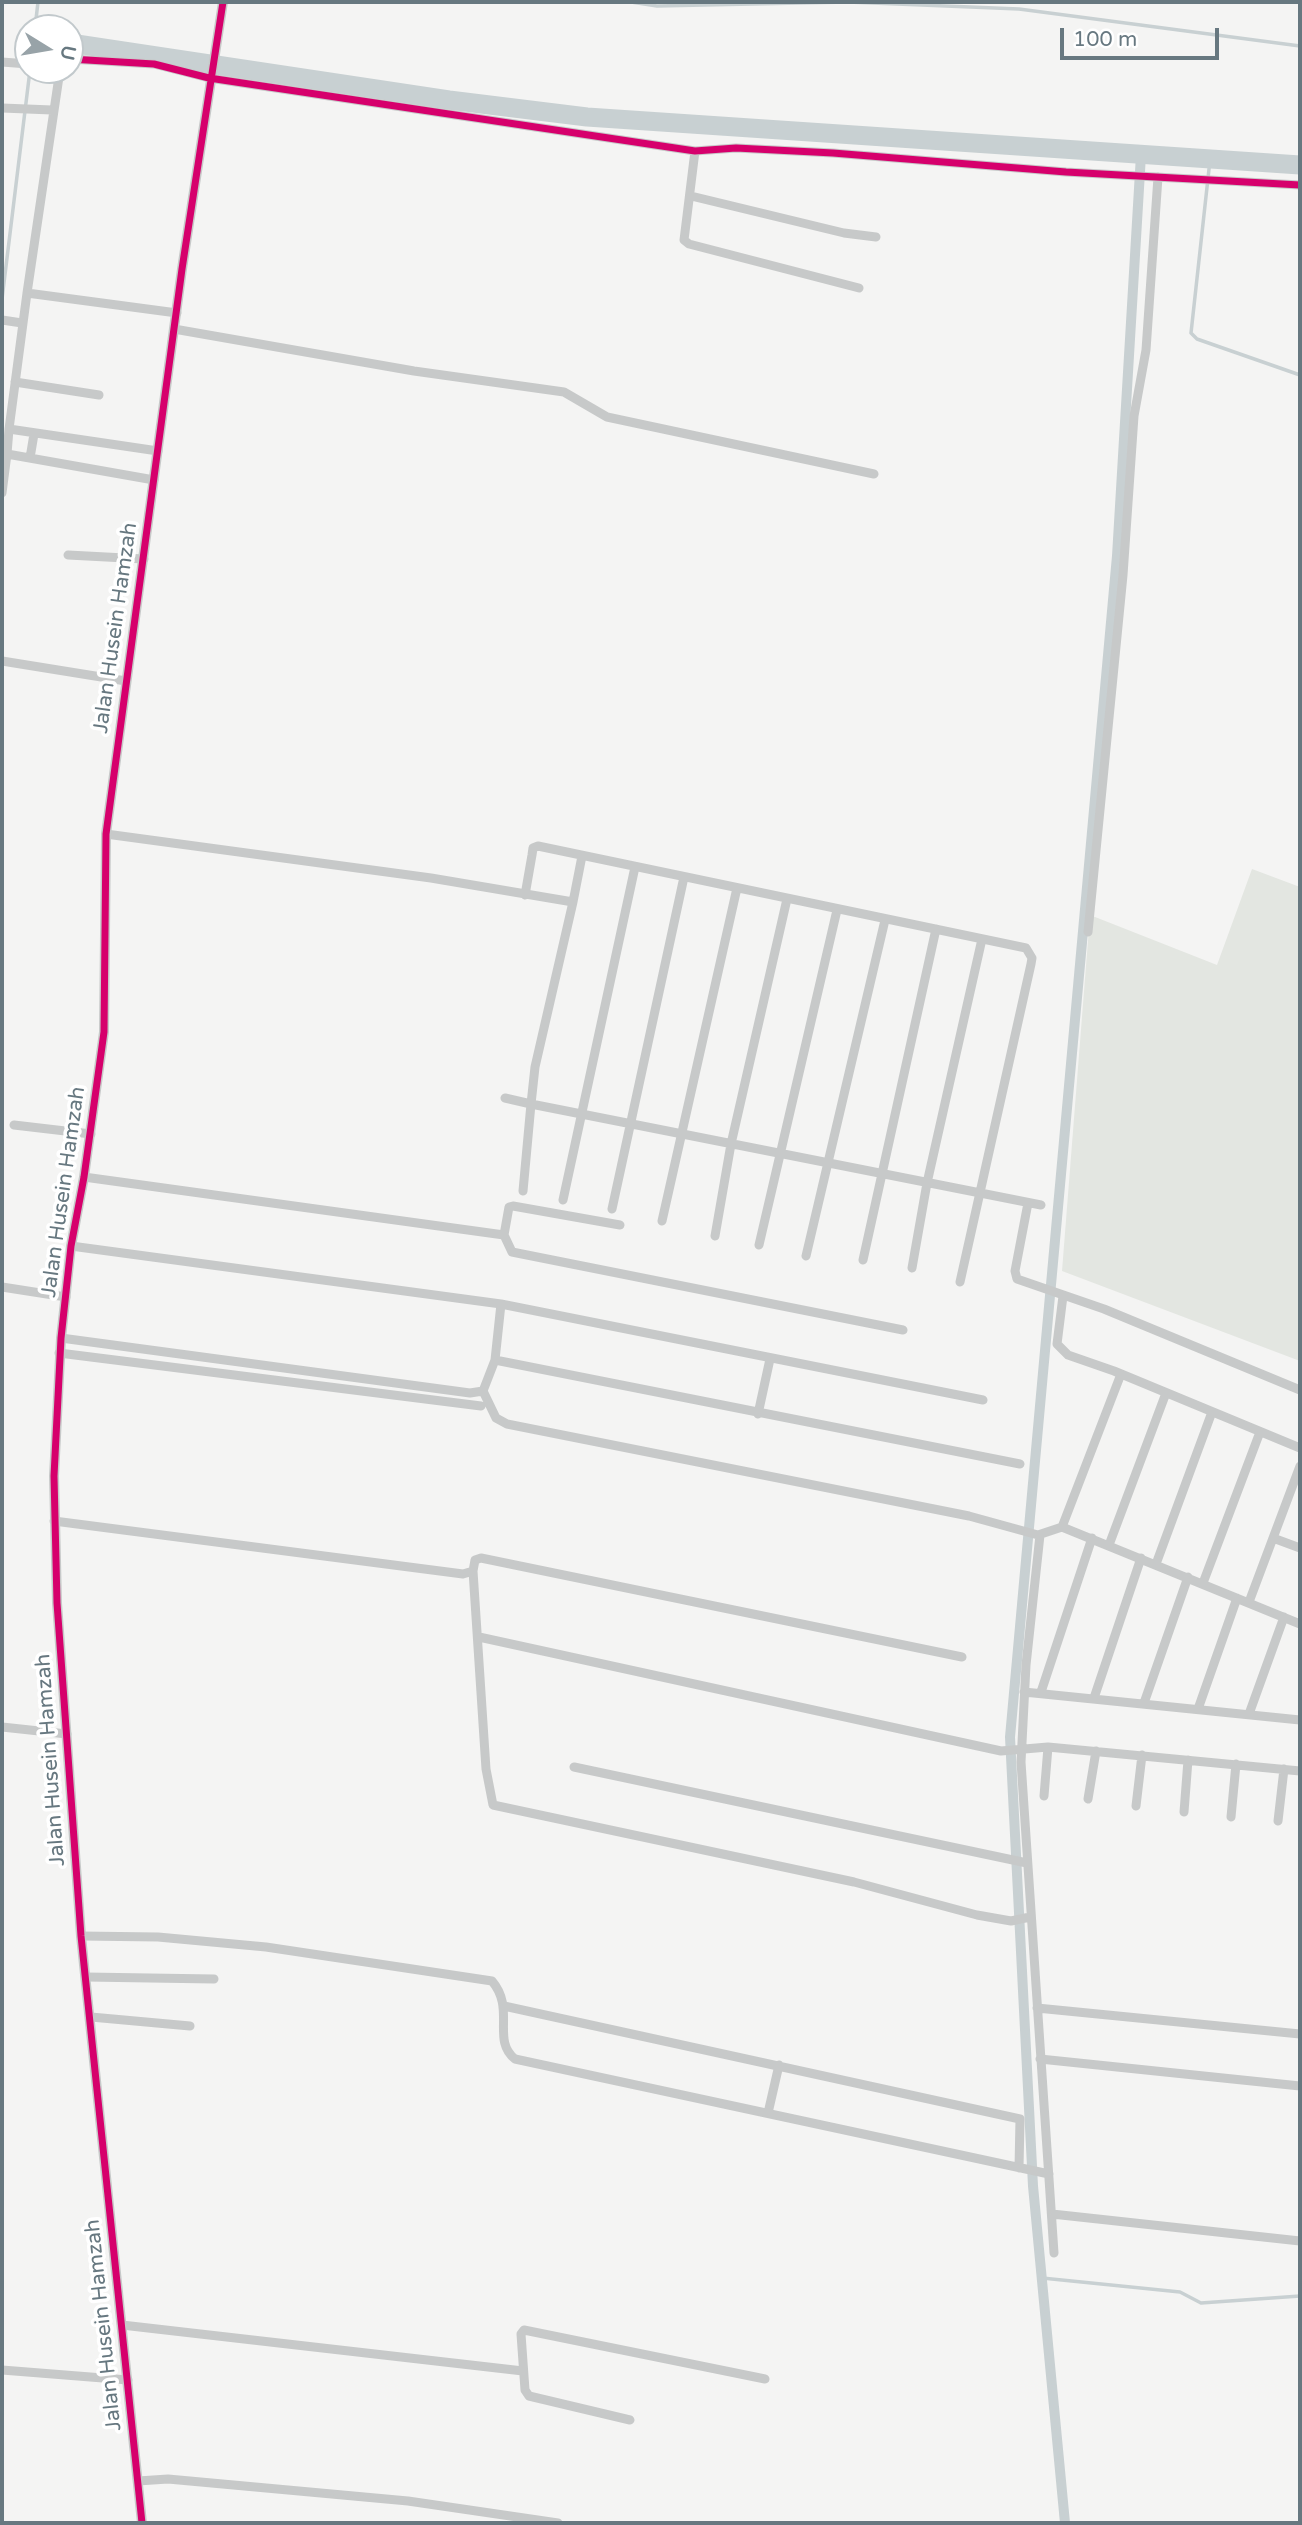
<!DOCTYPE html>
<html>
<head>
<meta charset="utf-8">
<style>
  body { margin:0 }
  #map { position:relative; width:1302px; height:2525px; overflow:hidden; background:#f4f4f3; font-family:"Varela Round",sans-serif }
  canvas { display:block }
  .frame { position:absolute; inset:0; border:4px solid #677880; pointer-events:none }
  .north { position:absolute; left:14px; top:14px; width:70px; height:70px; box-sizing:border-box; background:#fff; border:2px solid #c2c9cc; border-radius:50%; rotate:101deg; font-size:19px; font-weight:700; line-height:28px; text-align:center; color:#677880 }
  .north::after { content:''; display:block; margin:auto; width:24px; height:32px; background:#98a3a8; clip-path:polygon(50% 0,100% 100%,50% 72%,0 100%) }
  .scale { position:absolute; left:1060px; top:28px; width:159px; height:32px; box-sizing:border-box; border:4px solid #677880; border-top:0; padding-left:9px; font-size:21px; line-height:24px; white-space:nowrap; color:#677880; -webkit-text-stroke:5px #fff; paint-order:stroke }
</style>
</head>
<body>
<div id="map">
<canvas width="1302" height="2525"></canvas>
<div class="frame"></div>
<div class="north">U</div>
<div class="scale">100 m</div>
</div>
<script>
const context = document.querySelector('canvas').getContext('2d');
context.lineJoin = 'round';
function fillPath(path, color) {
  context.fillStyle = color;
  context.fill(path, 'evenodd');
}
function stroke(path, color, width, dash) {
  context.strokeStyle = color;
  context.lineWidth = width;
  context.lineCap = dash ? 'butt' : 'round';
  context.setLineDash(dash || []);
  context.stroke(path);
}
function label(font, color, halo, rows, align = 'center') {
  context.font = font + ' "Varela Round",sans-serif';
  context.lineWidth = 7;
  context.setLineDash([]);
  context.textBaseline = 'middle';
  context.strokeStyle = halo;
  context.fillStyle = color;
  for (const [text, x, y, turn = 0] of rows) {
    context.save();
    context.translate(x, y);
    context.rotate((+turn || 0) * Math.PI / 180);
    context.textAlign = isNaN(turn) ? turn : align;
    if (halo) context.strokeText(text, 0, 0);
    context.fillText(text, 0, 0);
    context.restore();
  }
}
fillPath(new Path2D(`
  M 1252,869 L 1300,887 L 1300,1361 L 1062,1271 L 1090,915 L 1217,965 Z`), '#e3e6e1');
stroke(new Path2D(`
  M 631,2 L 657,6 L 848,2 L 1019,9 L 1300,46
  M 35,28 L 38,2
  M 1210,160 L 1191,333 L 1197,339 L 1300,375
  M 2,299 L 30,70
  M 1042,2278 L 1180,2292 L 1201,2303 L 1300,2296`), '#c8d0d2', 3.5);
stroke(new Path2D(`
  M 1065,2523 L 1033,2186 L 1010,1737 L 1117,556 L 1141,155`), '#c8d0d2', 10);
stroke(new Path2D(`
  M 70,43 L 449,100 L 587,117 L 1300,165`), '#c8d0d2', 19);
stroke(new Path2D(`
  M 70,59 L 154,64 L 209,78 L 695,151 L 736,148 L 833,153 L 1066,172 L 1300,185
  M 2,62 L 28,64
  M 2,108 L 52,110
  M 695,151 L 684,240 L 689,244 L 859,288
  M 691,196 L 844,233 L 876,237
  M 27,293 L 60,70
  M 2,320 L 22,323
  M 174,329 L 414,371 L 564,392 L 607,417 L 874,474
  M 15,382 L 99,395
  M 158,451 L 9,429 L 27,293 L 177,313
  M 2,453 L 7,454 L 9,429
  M 30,458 L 34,434
  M 2,493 L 7,454 L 154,480
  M 68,555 L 144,559
  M 2,661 L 126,681
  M 106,834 L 431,878 L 573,902 L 582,856
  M 525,895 L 532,855 L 533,848 L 538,846 L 1026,948 L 1032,958 L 1031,964 L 960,1282
  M 573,902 L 535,1067 L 531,1104 L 1041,1205
  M 1088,932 L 1123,575 L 1134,416 L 1146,350 L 1158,177
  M 505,1098 L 531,1104 L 523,1191
  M 14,1125 L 91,1134
  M 84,1177 L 504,1235
  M 563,1200 L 635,867
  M 1028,1203 L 1015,1271 L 1017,1279 L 1104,1309 L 1300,1390
  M 612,1209 L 684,877
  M 662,1221 L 737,888
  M 620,1225 L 513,1206 L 509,1207 L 504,1235 L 512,1252 L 903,1330
  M 715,1236 L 731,1144 L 787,899
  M 759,1245 L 837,910
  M 71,1246 L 501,1304
  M 806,1256 L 885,920
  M 863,1260 L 936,929
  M 912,1268 L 927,1183 L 982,939
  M 2,1287 L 66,1297
  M 1063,1296 L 1057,1344 L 1068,1355 L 1114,1371 L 1300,1448
  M 61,1338 L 470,1393 L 483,1391 L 495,1360 L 501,1304 L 983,1400
  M 59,1353 L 481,1406
  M 495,1360 L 1020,1464
  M 483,1391 L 496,1418 L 507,1424 L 969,1516 L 1038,1535 L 1062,1527 L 1121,1374
  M 758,1414 L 770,1359
  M 54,1521 L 463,1574 L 473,1571 L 475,1560 L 481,1558 L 962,1657
  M 1062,1527 L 1300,1624
  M 1040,1535 L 1026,1665 L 1021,1762 L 1054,2253
  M 1273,1538 L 1300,1548
  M 1109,1545 L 1166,1393
  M 1156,1564 L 1212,1412
  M 473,1571 L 486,1769 L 493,1805 L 854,1882 L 977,1915 L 1011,1921 L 1030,1917
  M 1203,1583 L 1260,1432
  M 1249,1602 L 1300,1466
  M 479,1637 L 1001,1751 L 1048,1747 L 1300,1771
  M 1024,1692 L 1300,1720
  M 1041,1692 L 1092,1538
  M 1094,1698 L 1141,1558
  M 1144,1703 L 1188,1577
  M 1198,1709 L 1237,1598
  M 1249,1714 L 1284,1617
  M 2,1727 L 67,1734
  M 574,1767 L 1027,1863
  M 1044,1796 L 1048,1747
  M 1088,1799 L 1096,1751
  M 1136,1806 L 1142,1755
  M 1184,1812 L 1188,1760
  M 1231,1817 L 1236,1764
  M 1278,1821 L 1284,1769
  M 81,1936 L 158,1937 L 266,1947 L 492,1981 C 516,2009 491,2040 515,2059 L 1049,2174
  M 86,1977 L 214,1979
  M 504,2006 L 1020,2119 L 1019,2168
  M 1037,2008 L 1300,2034
  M 91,2017 L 190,2026
  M 1040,2059 L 1300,2086
  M 768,2113 L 779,2065
  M 1052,2214 L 1300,2241
  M 122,2325 L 523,2371
  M 2,2370 L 128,2380
  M 630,2420 L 529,2396 L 525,2390 L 521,2334 L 524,2330 L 765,2379
  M 138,2481 L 168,2479 L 408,2501 L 558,2523`), '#c7c9c9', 9);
stroke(new Path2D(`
  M 142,2523 L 81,1936 L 57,1603 L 54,1476 L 61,1338 L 71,1246 L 84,1177 L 104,1032 L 106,834 L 182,269 L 223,2`), '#c7c9c9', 10);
stroke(new Path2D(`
  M 70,59 L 154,64 L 209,78 L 695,151 L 736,148 L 833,153 L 1066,172 L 1300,185
  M 142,2523 L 81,1936 L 57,1603 L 54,1476 L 61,1338 L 71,1246 L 84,1177 L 104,1032 L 106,834 L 182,269 L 223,2`), '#d6006c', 7);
label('21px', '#677880', '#fff', [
  ["Jalan Husein Hamzah",116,628,-82],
  ["Jalan Husein Hamzah",64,1192,-82],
  ["Jalan Husein Hamzah",51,1760,-94],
  ["Jalan Husein Hamzah",104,2325,-96]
]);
</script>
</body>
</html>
